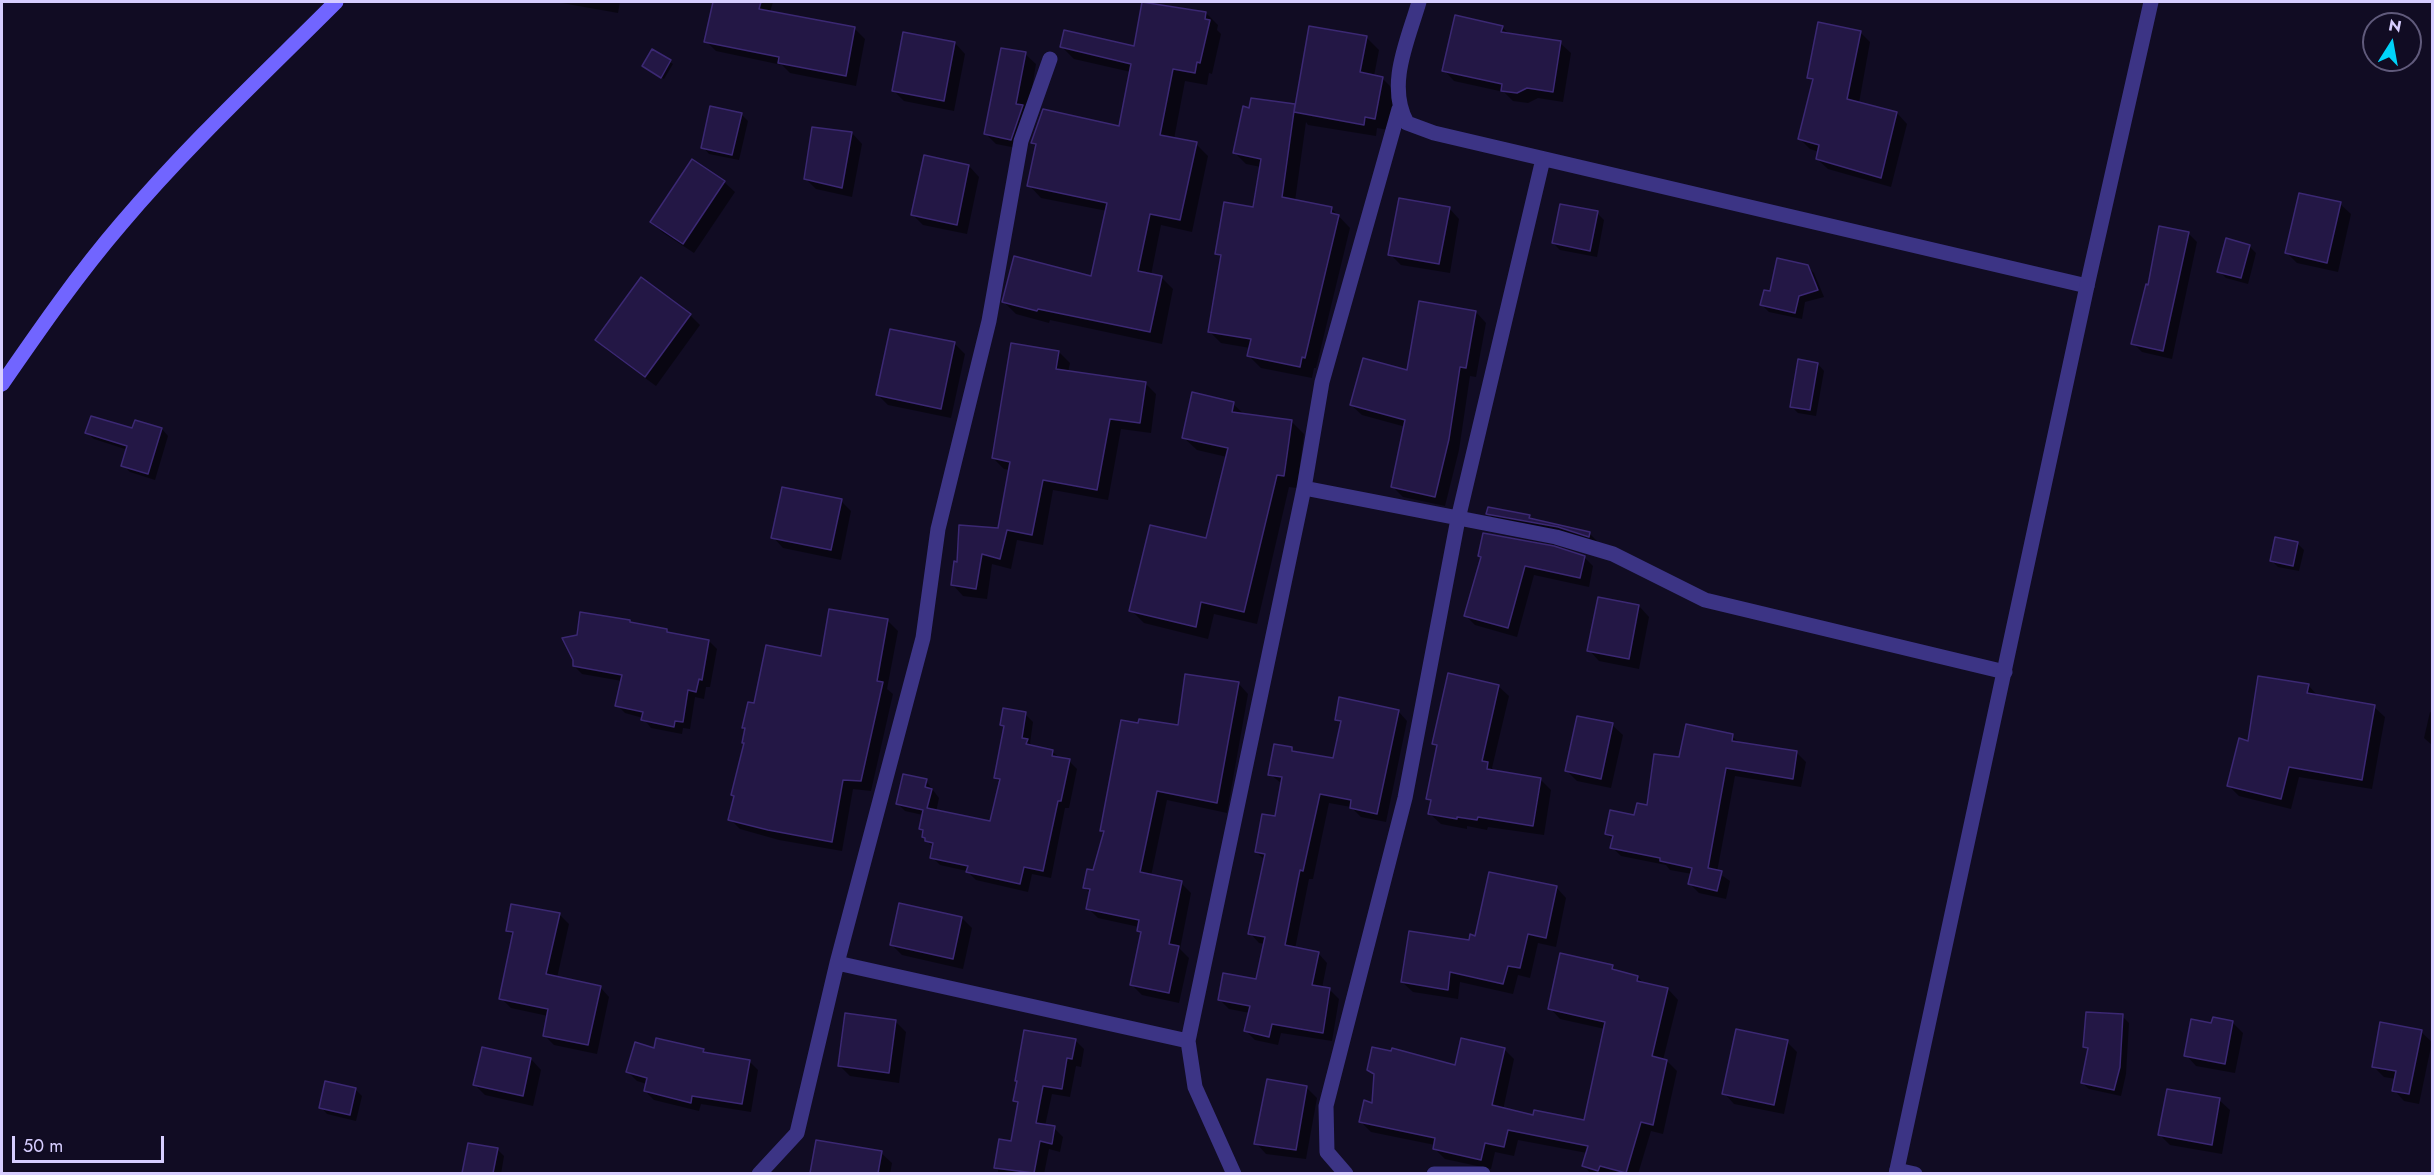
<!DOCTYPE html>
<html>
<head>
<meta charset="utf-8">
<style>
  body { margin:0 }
  #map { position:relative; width:2434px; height:1175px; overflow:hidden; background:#110c23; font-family:Jost,sans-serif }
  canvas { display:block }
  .frame { position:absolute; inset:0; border:3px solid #d7ceff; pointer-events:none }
  .north { position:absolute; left:2362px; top:12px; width:60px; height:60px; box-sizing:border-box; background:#110c23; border:2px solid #605a7b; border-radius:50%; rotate:11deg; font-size:16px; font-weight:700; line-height:24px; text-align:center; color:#d7ceff }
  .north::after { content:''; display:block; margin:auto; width:21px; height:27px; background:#00d3f9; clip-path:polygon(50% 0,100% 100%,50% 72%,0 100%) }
  .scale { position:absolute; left:12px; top:1136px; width:152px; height:27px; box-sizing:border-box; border:3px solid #d7ceff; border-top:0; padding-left:8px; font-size:18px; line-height:21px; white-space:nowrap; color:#d7ceff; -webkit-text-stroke:4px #110c23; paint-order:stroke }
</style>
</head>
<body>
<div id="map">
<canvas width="2434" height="1175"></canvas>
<div class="frame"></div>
<div class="north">N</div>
<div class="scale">50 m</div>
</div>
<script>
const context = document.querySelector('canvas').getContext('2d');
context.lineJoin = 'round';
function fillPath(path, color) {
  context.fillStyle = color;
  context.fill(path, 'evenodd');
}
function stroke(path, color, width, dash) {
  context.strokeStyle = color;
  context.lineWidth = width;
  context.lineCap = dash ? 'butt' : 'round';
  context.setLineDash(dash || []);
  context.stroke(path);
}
fillPath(new Path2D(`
  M 556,2 L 620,2 L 618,13 Z
  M 714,2 L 773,2 L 770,12 L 855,29 L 865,39 L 856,86 L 790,73 L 782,65 L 716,51 L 706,41 Z
  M 1144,2 L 1206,13 L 1218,25 L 1217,30 L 1221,34 L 1212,74 L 1209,73 L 1207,85 L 1185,81 L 1174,139 L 1196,144 L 1208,156 L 1192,232 L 1161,225 L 1151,275 L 1161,277 L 1173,289 L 1162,344 L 1050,320 L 1049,323 L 1016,314 L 1004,302 L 1093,278 L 1107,211 L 1041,198 L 1029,185 L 1037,148 L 1032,143 L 1120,128 L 1131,72 L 1074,59 L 1061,46 L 1135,48 Z
  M 1502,27 L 1509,34 L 1560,43 L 1571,53 L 1563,102 L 1538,98 L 1528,103 L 1513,101 L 1504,92 L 1454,81 L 1444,70 Z
  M 1860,32 L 1870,42 L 1859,103 L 1897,113 L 1907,124 L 1891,187 L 1828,169 L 1817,159 L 1819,152 L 1810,149 L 1800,139 L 1814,83 L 1809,77 Z
  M 1366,37 L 1379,50 L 1374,76 L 1382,78 L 1395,91 L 1388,130 L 1377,128 L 1376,136 L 1308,125 L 1306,122 L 1295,201 L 1331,208 L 1350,228 L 1316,368 L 1314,368 L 1312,378 L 1261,368 L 1249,356 L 1250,348 L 1221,343 L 1210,332 L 1222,258 L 1217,253 L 1255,209 L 1261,167 L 1246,164 L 1235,153 L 1251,109 L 1294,106 L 1296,108 Z
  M 955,43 L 965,54 L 954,111 L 904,101 L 893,90 Z
  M 1025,54 L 1036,64 L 1022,149 L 996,144 L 986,134 Z
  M 670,62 L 673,64 L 664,79 L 644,66 Z
  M 741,114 L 748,121 L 739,160 L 709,154 L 703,147 Z
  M 852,133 L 862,144 L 852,197 L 816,189 L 806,179 Z
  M 969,166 L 979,177 L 967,234 L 923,225 L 912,214 Z
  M 724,182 L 735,192 L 694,253 L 662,232 L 652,222 Z
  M 2340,204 L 2351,214 L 2338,272 L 2297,263 L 2286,252 Z
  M 1449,208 L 1459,219 L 1450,273 L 1401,265 L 1390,254 Z
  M 1597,213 L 1604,220 L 1597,257 L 1560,250 L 1553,243 Z
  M 2188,233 L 2197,242 L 2172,359 L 2142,352 L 2133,343 L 2149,286 Z
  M 2249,246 L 2256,253 L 2248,284 L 2226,278 L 2219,271 Z
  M 1807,266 L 1814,273 L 1824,297 L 1805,302 L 1802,319 L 1769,312 L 1762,305 L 1771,293 Z
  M 1476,312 L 1486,323 L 1476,377 L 1470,376 L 1459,450 L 1445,506 L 1403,497 L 1393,487 L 1406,427 L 1362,415 L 1351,405 L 1408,371 Z
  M 690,315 L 700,325 L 656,386 L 607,350 L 597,340 Z
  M 954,343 L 965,354 L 951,418 L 888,405 L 878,395 Z
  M 1059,352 L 1070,363 L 1068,372 L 1145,383 L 1156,394 L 1151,433 L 1121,429 L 1108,500 L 1053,490 L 1043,545 L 1017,540 L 1011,569 L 992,564 L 987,599 L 963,596 L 953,585 L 958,563 L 999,529 L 1010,470 L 1004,469 L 993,458 Z
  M 1818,364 L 1824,371 L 1816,416 L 1798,413 L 1791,406 Z
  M 1233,404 L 1245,415 L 1291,421 L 1304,434 L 1297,488 L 1289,487 L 1257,624 L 1214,614 L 1208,639 L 1144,623 L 1131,610 L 1208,540 L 1227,457 L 1197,450 L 1183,437 Z
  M 162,429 L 168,436 L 155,480 L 130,472 L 123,465 L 128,450 L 94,439 L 87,433 Z
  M 841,501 L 851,511 L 841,560 L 783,548 L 773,537 Z
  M 1488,513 L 1529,516 L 1533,521 L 1589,533 L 1598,542 L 1497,522 Z
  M 2297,543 L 2304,550 L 2299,571 L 2278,567 L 2272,561 Z
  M 1480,556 L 1584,557 L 1593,566 L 1589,587 L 1534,575 L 1517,637 L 1475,625 L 1466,616 L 1482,558 Z
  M 1639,606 L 1649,617 L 1639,669 L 1599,661 L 1589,650 Z
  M 629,621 L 632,624 L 666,631 L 670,634 L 709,641 L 717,649 L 710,687 L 706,687 L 704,699 L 695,697 L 690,729 L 683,728 L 682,734 L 651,728 L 643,718 L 625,713 L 617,705 L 622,681 L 582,674 L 574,666 Z
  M 888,621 L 898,631 L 887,689 L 893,694 L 871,791 L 853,789 L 842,851 L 779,840 L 740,829 L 730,819 L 735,798 L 732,794 L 745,745 L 743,742 L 746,729 L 744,727 L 755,705 L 822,657 Z
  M 1238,683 L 1248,694 L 1227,813 L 1167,800 L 1151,876 L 1181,883 L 1191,893 L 1180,949 L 1189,958 L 1179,1003 L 1142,995 L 1132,985 L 1142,934 L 1139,931 L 1139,927 L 1098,918 L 1088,908 L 1091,894 L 1085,888 L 1094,872 L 1105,834 L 1101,830 L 1179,727 Z
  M 2308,685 L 2318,696 L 2374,707 L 2385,717 L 2372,789 L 2299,777 L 2291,809 L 2239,796 L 2228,785 Z
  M 1498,686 L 1509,696 L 1492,768 L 1496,772 L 1540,779 L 1551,790 L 1544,835 L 1488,827 L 1487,830 L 1467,826 L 1467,829 L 1441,824 L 1430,814 L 1432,803 L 1428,799 L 1438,747 L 1434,743 Z
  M 1398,711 L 1407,721 L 1386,822 L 1361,817 L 1351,807 L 1329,803 L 1313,879 L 1309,879 L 1295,949 L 1318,953 L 1327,963 L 1322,988 L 1329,989 L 1339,999 L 1332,1041 L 1281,1033 L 1278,1045 L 1255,1040 L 1246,1031 L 1250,1013 L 1229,1009 L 1220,1000 L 1257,980 L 1265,944 L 1259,943 L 1250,933 L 1265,860 L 1256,852 L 1276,818 L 1282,784 L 1270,774 L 1292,749 L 1296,753 L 1334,760 L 1341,724 L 1336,719 Z
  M 2430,712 L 2432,713 L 2432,745 L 2424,738 Z
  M 1025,714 L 1033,722 L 1030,743 L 1034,747 L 1052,751 L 1060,759 L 1069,761 L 1077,769 L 1069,808 L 1065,808 L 1051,878 L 1032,874 L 1028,892 L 976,880 L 967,871 L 940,865 L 932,857 L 934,848 L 923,837 L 924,833 L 921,829 L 923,815 L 905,811 L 897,803 L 926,781 L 939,798 L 936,812 L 992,823 L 1001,783 L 995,778 L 1005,728 L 1002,724 Z
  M 1612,725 L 1623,735 L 1611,788 L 1577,781 L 1566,770 Z
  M 1732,736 L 1740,744 L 1797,753 L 1806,762 L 1801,787 L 1735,776 L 1717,872 L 1730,881 L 1726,899 L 1699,893 L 1690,884 L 1692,874 L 1670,870 L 1666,865 L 1621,856 L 1612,847 L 1613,840 L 1607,834 L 1648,807 L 1680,759 Z
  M 1556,887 L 1566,898 L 1556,947 L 1538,943 L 1530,978 L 1518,975 L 1513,994 L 1460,982 L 1458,999 L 1413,992 L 1402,982 Z
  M 512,906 L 560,915 L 569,924 L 557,978 L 600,987 L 609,997 L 597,1054 L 554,1045 L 544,1035 L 548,1016 L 511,1008 L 501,998 L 513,936 L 507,931 Z
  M 962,918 L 972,928 L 963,969 L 902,955 L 892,945 Z
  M 1612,966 L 1618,972 L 1638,977 L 1644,984 L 1668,989 L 1678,1000 L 1663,1060 L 1667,1061 L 1677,1071 L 1663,1134 L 1651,1131 L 1638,1174 L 1591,1174 L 1584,1166 L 1587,1153 L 1518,1140 L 1514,1156 L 1495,1152 L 1491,1169 L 1445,1159 L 1434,1148 L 1435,1145 L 1371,1132 L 1360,1121 L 1374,1105 L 1375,1076 L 1369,1070 L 1456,1067 L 1504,1049 L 1514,1059 L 1503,1110 L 1535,1117 L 1585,1121 L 1605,1029 L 1560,1019 L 1550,1008 Z
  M 2122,1016 L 2129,1023 L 2126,1074 L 2121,1096 L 2089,1089 L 2082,1083 L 2089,1051 L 2085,1047 Z
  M 895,1021 L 906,1032 L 899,1083 L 850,1076 L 839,1065 Z
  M 2233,1023 L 2243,1033 L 2235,1073 L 2196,1066 L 2186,1055 L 2213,1025 Z
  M 2421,1032 L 2432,1042 L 2419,1104 L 2404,1101 L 2394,1090 L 2396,1079 L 2384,1077 L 2373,1066 Z
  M 1075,1040 L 1084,1049 L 1081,1067 L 1076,1066 L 1070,1097 L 1052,1094 L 1045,1126 L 1054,1128 L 1063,1137 L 1060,1152 L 1049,1149 L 1044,1174 L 998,1174 L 998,1170 L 996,1167 L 1012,1143 L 1019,1105 L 1014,1101 Z
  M 1787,1042 L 1797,1052 L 1784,1114 L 1734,1104 L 1724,1093 Z
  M 655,1050 L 703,1050 L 706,1054 L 749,1061 L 758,1070 L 751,1112 L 701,1104 L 699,1111 L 654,1100 L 645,1091 L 647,1084 L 637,1081 L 628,1072 Z
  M 531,1059 L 541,1070 L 533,1106 L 485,1095 L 475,1085 Z
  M 1268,1080 L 1307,1088 L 1317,1098 L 1306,1159 L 1266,1154 L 1256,1143 Z
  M 355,1089 L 362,1096 L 356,1121 L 327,1114 L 321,1107 Z
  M 2219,1100 L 2230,1110 L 2222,1154 L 2170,1145 L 2160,1135 Z
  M 817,1141 L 881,1153 L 892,1163 L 890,1174 L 812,1174 Z
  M 469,1144 L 497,1149 L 504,1156 L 501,1174 L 464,1174 Z`), '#0007');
const building = new Path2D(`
  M 713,2 L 761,2 L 759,9 L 855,27 L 846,76 L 778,63 L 779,57 L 704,42 Z
  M 1142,2 L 1206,12 L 1205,19 L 1210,20 L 1200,63 L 1197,62 L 1195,73 L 1173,69 L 1160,135 L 1197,142 L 1180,220 L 1150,214 L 1138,271 L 1162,276 L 1150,332 L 1038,309 L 1037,311 L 1002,302 L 1014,256 L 1091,276 L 1107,203 L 1027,186 L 1036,144 L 1031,143 L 1043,109 L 1119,126 L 1131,64 L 1060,47 L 1064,30 L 1134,46 Z
  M 1455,15 L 1503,26 L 1501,32 L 1561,41 L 1553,92 L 1527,88 L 1517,93 L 1501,91 L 1502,84 L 1442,71 Z
  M 1818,22 L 1861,31 L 1847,99 L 1897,112 L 1881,178 L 1816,159 L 1819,145 L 1798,139 L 1813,79 L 1807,78 Z
  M 1309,26 L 1367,36 L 1360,72 L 1383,77 L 1375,119 L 1365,117 L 1364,125 L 1294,112 Z
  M 903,32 L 955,42 L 944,101 L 892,91 Z
  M 1001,48 L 1026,52 L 1016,104 L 1023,105 L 1011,140 L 984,134 Z
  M 652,49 L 671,60 L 661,78 L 642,66 Z
  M 1251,98 L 1295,104 L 1282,197 L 1332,207 L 1331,213 L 1339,215 L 1305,358 L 1302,357 L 1300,367 L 1247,356 L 1251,339 L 1208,332 L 1221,255 L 1215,254 L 1224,202 L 1253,207 L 1261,159 L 1233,153 L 1243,106 L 1249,108 Z
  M 710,106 L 742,113 L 732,155 L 701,148 Z
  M 812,127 L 852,132 L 842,188 L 804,179 Z
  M 924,155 L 969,165 L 957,225 L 911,215 Z
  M 692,159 L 725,181 L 683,244 L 650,222 Z
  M 2299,193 L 2341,202 L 2327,263 L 2285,253 Z
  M 1399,198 L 1450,207 L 1439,264 L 1388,255 Z
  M 1560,204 L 1598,211 L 1590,251 L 1552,243 Z
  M 2159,226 L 2189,232 L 2163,351 L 2131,344 L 2146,284 L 2148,285 Z
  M 2226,238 L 2250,245 L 2241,278 L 2217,272 Z
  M 1777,258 L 1808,265 L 1818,290 L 1799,296 L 1795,313 L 1760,305 L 1764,290 L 1770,291 Z
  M 641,277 L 691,314 L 645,377 L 595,340 Z
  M 1419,301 L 1476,311 L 1466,368 L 1460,367 L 1449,439 L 1435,497 L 1391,487 L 1405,420 L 1350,405 L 1363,358 L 1407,370 Z
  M 890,329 L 955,342 L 941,409 L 876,395 Z
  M 1011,343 L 1059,351 L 1056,369 L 1146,382 L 1140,423 L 1110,419 L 1097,490 L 1043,480 L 1032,535 L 1007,530 L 1000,559 L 982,554 L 976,589 L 951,585 L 954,561 L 957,562 L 959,525 L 998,528 L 1010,462 L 992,458 Z
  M 1798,359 L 1818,363 L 1810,410 L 1790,407 Z
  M 1192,392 L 1234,402 L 1232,412 L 1292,420 L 1284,476 L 1277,475 L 1244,612 L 1201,602 L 1196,627 L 1129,611 L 1150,525 L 1206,538 L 1228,448 L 1182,438 Z
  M 91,416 L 132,428 L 135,420 L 162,428 L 148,474 L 121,466 L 127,446 L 85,433 Z
  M 782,487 L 842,499 L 831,550 L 771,538 Z
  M 1488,507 L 1530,515 L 1529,518 L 1590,532 L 1589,537 L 1558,527 L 1486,514 Z
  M 1483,533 L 1554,546 L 1585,556 L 1580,578 L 1525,566 L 1508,628 L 1464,616 L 1481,557 L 1478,556 Z
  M 2275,537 L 2298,542 L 2293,566 L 2270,561 Z
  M 1598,597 L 1639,605 L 1629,659 L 1587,651 Z
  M 829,609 L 888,619 L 877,681 L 883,682 L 861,781 L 843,780 L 832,842 L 768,830 L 728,820 L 734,796 L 731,795 L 744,743 L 742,743 L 745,728 L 742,728 L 748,702 L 754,703 L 766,645 L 821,656 Z
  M 580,612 L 630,620 L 630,622 L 667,629 L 667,632 L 709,640 L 702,680 L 699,679 L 696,692 L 688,690 L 683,722 L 675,721 L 674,727 L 641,720 L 643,712 L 615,706 L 622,675 L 573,666 L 573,660 L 562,638 L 577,635 Z
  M 1448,673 L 1499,685 L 1482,761 L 1488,762 L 1487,769 L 1541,778 L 1533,826 L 1478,817 L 1477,820 L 1457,817 L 1457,819 L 1428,814 L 1431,800 L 1426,799 L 1437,745 L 1432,744 Z
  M 1185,674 L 1239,682 L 1217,803 L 1157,791 L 1140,872 L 1182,881 L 1169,944 L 1179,946 L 1169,993 L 1130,985 L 1141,932 L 1137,931 L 1139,920 L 1086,909 L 1090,889 L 1083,888 L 1087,869 L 1093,870 L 1104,831 L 1100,831 L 1121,720 L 1138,723 L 1139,719 L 1178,725 Z
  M 2258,676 L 2309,684 L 2307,693 L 2375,705 L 2362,780 L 2289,767 L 2281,799 L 2227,786 L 2239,738 L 2248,741 Z
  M 1339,697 L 1399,710 L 1377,814 L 1350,808 L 1351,800 L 1320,794 L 1303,871 L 1300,870 L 1285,945 L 1319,952 L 1312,985 L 1330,988 L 1323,1033 L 1272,1024 L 1269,1037 L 1244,1031 L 1250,1006 L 1218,1000 L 1223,973 L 1256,979 L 1265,937 L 1248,934 L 1265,854 L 1255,852 L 1262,814 L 1275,816 L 1282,777 L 1268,775 L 1274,744 L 1292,747 L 1292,751 L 1333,758 L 1341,721 L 1335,720 Z
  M 1003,708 L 1026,712 L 1022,738 L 1028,739 L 1026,744 L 1053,750 L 1052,756 L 1070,759 L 1061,801 L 1058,801 L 1043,871 L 1024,867 L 1020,884 L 966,872 L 968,866 L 930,858 L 933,843 L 925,841 L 925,838 L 922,837 L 923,830 L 919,829 L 923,810 L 896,804 L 903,774 L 927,779 L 925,787 L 932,789 L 927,808 L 990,821 L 1000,779 L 994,778 L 1004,726 L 1000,725 Z
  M 1577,716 L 1613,723 L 1601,779 L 1565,771 Z
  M 1686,724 L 1733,734 L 1732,741 L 1797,751 L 1793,779 L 1726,768 L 1708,868 L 1722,871 L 1717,891 L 1688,884 L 1692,868 L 1660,861 L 1660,858 L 1610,848 L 1613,836 L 1605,834 L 1610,810 L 1634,815 L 1637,803 L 1647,805 L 1654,754 L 1679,757 Z
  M 1489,872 L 1557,886 L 1546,938 L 1528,934 L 1520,968 L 1508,966 L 1503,984 L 1450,972 L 1448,990 L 1401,982 L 1409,931 L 1469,940 L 1470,934 L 1475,936 Z
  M 899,903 L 962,917 L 953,959 L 890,945 Z
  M 511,904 L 560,913 L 546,974 L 601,986 L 588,1045 L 543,1036 L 548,1009 L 499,999 L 513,932 L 506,931 Z
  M 1560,953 L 1613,965 L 1612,969 L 1638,976 L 1637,981 L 1668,988 L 1652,1056 L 1667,1060 L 1653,1125 L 1641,1122 L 1626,1173 L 1600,1166 L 1598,1171 L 1582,1166 L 1588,1146 L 1508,1130 L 1504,1147 L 1485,1143 L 1481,1160 L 1433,1149 L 1435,1138 L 1359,1122 L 1364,1100 L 1372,1103 L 1374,1074 L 1367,1070 L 1372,1047 L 1391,1051 L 1392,1048 L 1455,1065 L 1461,1038 L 1505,1048 L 1492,1105 L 1533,1115 L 1534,1110 L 1584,1120 L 1605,1022 L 1548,1009 Z
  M 2086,1012 L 2123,1014 L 2120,1067 L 2114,1090 L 2081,1083 L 2088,1048 L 2083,1047 Z
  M 845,1013 L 896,1020 L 889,1073 L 838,1066 Z
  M 2213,1017 L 2233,1021 L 2225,1064 L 2184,1056 L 2191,1019 L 2211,1023 Z
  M 2380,1022 L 2422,1030 L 2409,1094 L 2392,1091 L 2396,1071 L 2372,1067 Z
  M 1736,1029 L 1788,1040 L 1774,1105 L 1722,1094 Z
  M 1024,1030 L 1076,1039 L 1072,1059 L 1067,1058 L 1062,1089 L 1043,1086 L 1036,1123 L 1055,1126 L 1052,1144 L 1040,1141 L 1034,1173 L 994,1168 L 999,1139 L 1011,1141 L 1018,1102 L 1013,1101 L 1017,1081 L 1015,1081 Z
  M 656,1038 L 704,1049 L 703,1052 L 750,1060 L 742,1104 L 692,1096 L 691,1103 L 644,1091 L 647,1078 L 626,1072 L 635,1042 L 654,1048 Z
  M 482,1047 L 531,1058 L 523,1096 L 473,1085 Z
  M 1267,1079 L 1307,1086 L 1296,1150 L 1254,1144 Z
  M 325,1081 L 356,1088 L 350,1115 L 319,1108 Z
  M 2167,1089 L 2220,1098 L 2212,1145 L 2158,1135 Z
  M 816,1140 L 882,1151 L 878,1173 L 810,1173 Z
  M 468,1143 L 498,1148 L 493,1173 L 462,1173 Z`);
fillPath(building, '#231745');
stroke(building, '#3b2873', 1.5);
stroke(new Path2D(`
  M 1419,2 C 1408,40 1386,85 1407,123 L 1434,133 L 2087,286
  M 1304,488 L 1556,537 L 1613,554 L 1705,600 L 2005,672
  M 837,963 L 1188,1041
  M 1897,1170 L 1915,1174
  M 759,1174 L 797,1133 L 837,963 L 923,638 L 938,529 L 989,321 L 1021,141 L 1050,59
  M 1234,1174 L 1195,1087 L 1188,1041 L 1304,488 L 1322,382 L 1399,109
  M 1346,1174 L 1327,1152 L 1326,1106 L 1405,798 L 1458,519 L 1543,159
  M 1434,1174 L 1483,1174`), '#3c3485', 15);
stroke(new Path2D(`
  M 1896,1174 L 2087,286 L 2151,2`), '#3c3485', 15);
stroke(new Path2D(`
  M 2,384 C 40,329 78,274 121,224 C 188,145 263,75 336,2`), '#7165ff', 15);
</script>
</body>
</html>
